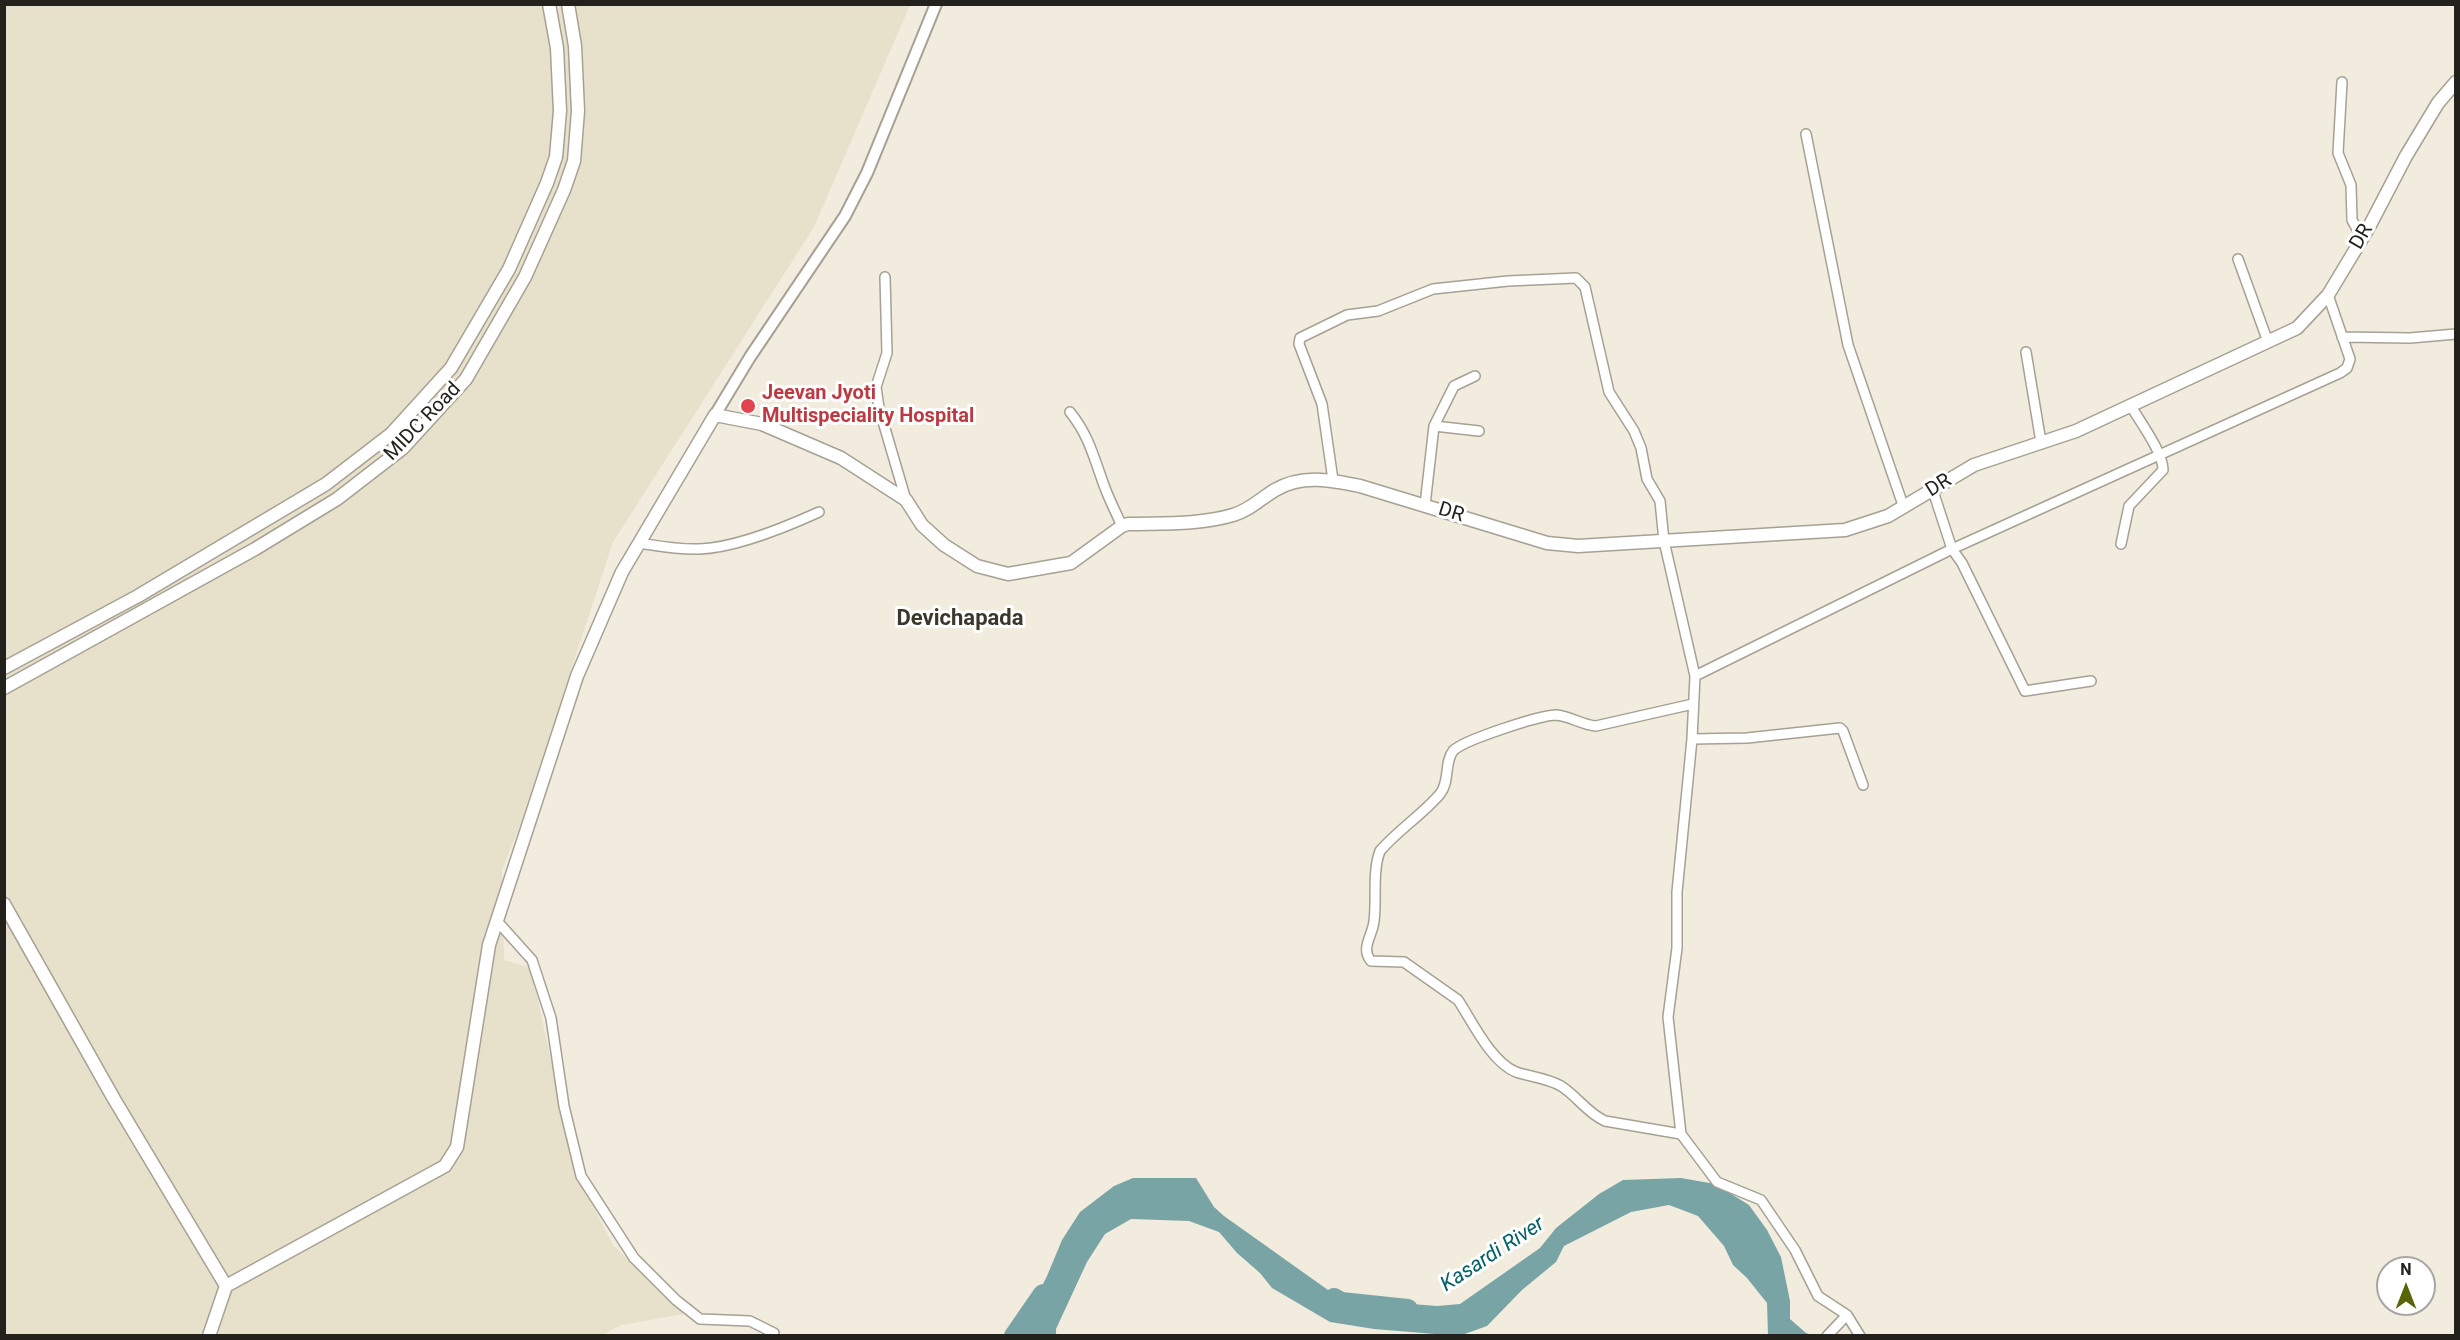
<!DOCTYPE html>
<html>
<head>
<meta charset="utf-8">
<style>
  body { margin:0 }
  #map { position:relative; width:2460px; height:1340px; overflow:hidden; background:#f1ecdd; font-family:Roboto,sans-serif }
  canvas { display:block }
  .frame { position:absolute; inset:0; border:6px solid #23211c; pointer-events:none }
  .north { position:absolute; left:2376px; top:1256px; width:60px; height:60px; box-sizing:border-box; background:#fff; border:2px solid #a7a6a4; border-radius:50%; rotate:0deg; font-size:16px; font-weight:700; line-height:24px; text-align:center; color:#23211c }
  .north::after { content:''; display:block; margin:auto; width:21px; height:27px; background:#576407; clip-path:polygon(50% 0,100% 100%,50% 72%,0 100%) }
</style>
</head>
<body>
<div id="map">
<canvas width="2460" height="1340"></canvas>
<div class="frame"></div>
<div class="north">N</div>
</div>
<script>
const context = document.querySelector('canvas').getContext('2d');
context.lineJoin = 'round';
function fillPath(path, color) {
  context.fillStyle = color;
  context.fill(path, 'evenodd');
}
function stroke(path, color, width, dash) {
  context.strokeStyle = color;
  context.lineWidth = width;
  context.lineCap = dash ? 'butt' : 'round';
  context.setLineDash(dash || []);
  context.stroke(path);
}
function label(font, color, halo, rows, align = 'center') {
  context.font = font + ' Roboto,sans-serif';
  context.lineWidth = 6;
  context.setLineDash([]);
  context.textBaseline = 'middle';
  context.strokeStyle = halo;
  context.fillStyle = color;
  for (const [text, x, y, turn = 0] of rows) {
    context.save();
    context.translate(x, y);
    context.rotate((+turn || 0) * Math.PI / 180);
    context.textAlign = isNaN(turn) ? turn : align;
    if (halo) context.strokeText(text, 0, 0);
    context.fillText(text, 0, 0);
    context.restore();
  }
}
fillPath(new Path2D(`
  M 5,5 L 910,5 L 814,227 L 613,542 L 521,822 L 502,870 L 504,960 L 531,968 L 575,1172 L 613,1245 L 684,1314 L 621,1325 L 601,1336 L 5,1336 Z`), '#e7e0ca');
fillPath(new Path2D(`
  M 1133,1178 L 1196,1178 L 1214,1207 L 1224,1216 L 1328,1290 L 1362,1306 L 1412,1304 L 1437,1306 L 1460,1304 L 1540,1248 L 1556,1228 L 1599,1194 L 1623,1180 L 1681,1178 L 1715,1184 L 1749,1205 L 1767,1230 L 1781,1257 L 1790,1301 L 1790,1319 L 1806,1333 L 1812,1335 L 1768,1335 L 1767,1303 L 1747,1278 L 1733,1265 L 1724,1246 L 1698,1216 L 1669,1205 L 1631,1212 L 1564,1246 L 1556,1262 L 1522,1290 L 1487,1326 L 1459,1336 L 1374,1329 L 1330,1322 L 1272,1288 L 1260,1273 L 1237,1253 L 1219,1232 L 1189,1221 L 1131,1219 L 1105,1234 L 1087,1262 L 1056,1329 L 1056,1335 L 1017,1336 L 1047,1276 L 1062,1240 L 1080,1212 L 1114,1186 Z`), '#79a4a6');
stroke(new Path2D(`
  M 1334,1298 L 1341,1302 L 1408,1309
  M 1014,1336 L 1043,1294`), '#79a4a6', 20);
const minor = new Path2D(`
  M 2342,82 L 2338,153 L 2351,185 L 2352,220 L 2362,238
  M 1806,134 L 1848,345 L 1904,508
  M 2238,259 L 2268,342
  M 885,277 L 887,353 L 876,387 L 879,408 L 906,500
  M 2342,337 L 2410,338 L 2456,334
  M 2026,352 L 2041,442
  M 1070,412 C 1090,437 1094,459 1105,488 C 1110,501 1116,513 1122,526
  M 1434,426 L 1479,431
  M 1333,480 L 1322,404 L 1299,344 L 1300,338 L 1347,315 L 1378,311 L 1433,289 L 1508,281 L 1576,278 L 1585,287 L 1609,392 L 1634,431 L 1641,448 L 1647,479 L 1660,501 L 1664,541 L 1695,676 L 1692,739 L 1677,892 L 1677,948 L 1668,1017 L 1681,1134 L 1717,1182 L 1761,1200 L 1795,1250 L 1818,1296 L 1847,1315 L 1860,1336
  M 1933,491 L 1952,549 L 1962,563 L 2025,691 L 2091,681
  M 1425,505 L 1434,426 L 1454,386 L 1475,376
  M 639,543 C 659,546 679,550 699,549 C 735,548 786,527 819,512
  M 2121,544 L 2129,506 L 2163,470 C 2163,452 2140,422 2131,406
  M 1695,676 L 1952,549 L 2340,373 L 2347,368 L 2350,359 L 2328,295
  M 1692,739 L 1747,738 L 1840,728 L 1843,731 L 1863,785
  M 497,921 L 532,960 L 551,1018 L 564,1106 L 581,1176 L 634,1258 L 676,1300 L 700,1319 L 750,1321 L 774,1333 L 774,1336
  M 1681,1134 L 1605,1121 C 1587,1113 1577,1096 1561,1086 C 1547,1078 1531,1077 1516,1072 C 1491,1062 1472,1021 1458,1000 L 1404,962 L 1371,961 C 1360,948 1373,935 1374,921 C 1377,899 1372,872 1380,851 C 1398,830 1422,815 1440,794 C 1450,782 1444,763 1453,751 C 1463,740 1541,715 1556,715 C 1570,716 1582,725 1596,726 L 1693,704
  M 1827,1336 L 1847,1315`);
const tertiary = new Path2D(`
  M 715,415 L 750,357 L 845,216 L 867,173 L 936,4`);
const secondary = new Path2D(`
  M 4,668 L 138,596 L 326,484 L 391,434 L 451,368 L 509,269 L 547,183 L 556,157 L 560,111 L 557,48 L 549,4
  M 4,688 L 255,549 L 337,499 L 403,448 L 466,379 L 525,277 L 564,190 L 574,161 L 578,111 L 575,46 L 568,4
  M 4,904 L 114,1099 L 226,1286
  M 209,1336 L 226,1286 L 445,1166 L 457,1147 L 489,945 L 577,676 L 622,572 L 715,415 L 762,424 L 841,458 L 906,500 L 922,525 L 944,545 L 977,566 L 1008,574 L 1071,563 L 1122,526 L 1128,524 C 1162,523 1199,525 1233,515 C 1250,510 1260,499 1275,490 C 1302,474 1331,480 1360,486 L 1547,543 L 1578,546 L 1845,530 L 1888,516 L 1974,465 L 2076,431 L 2297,328 L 2328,295 L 2369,227 L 2406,156 L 2438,103 L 2456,82`);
stroke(minor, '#a6a194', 12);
stroke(tertiary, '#a6a194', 14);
stroke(secondary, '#a6a194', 15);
stroke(minor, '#fff', 9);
stroke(tertiary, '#fff', 10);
stroke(secondary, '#fff', 12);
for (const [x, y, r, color] of [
  [748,406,8,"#e0444e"]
]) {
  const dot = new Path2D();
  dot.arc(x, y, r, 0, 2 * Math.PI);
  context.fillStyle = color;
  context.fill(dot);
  stroke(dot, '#fff', 2);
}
label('20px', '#23211c', '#fff', [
  ["DR",2362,237,-60],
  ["MIDC Road",423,422,-46],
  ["DR",1939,486,-32],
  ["DR",1451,513,17]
]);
label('bold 20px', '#be3a42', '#fff', [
  ["Jeevan Jyoti",762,394],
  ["Multispeciality Hospital",762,417]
], 'left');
label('italic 21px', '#036167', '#fff', [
  ["Kasardi River",1493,1255,-33]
]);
label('bold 22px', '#3b372b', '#fff', [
  ["Devichapada",960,619]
]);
</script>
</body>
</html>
